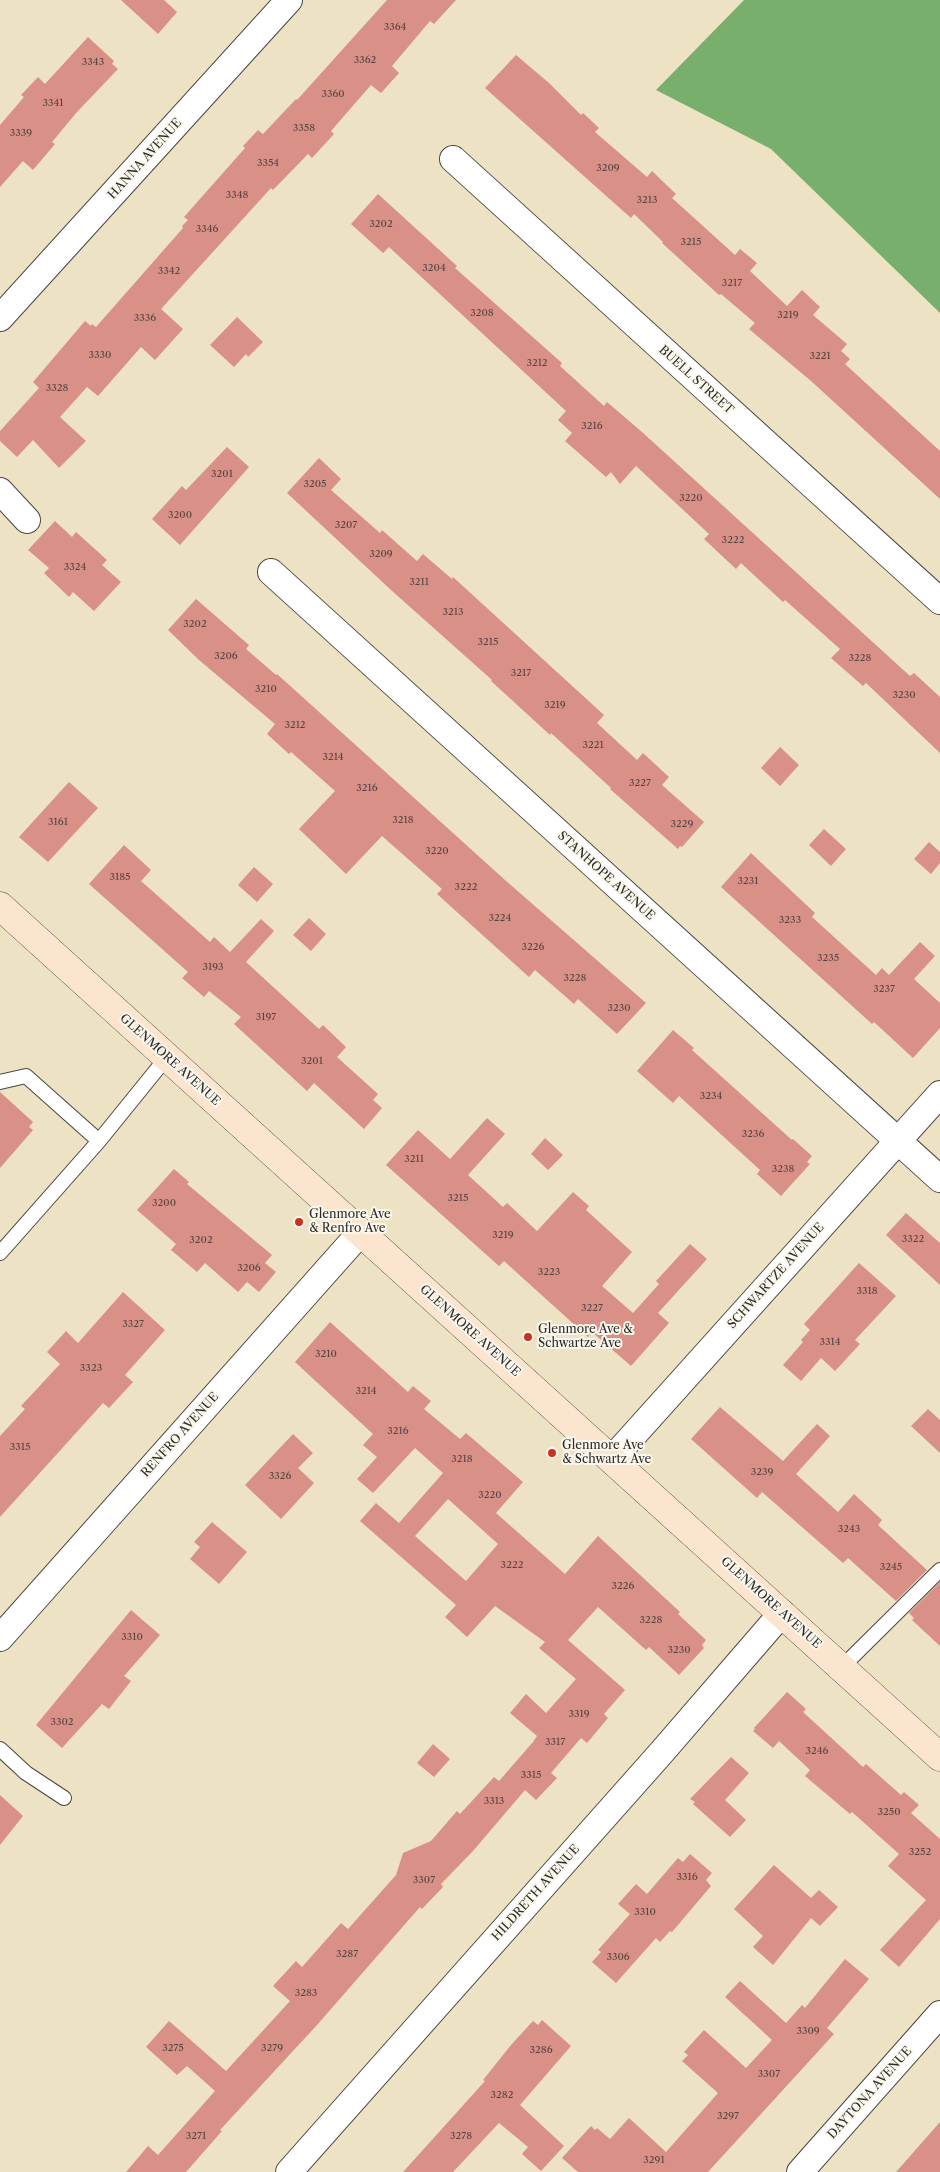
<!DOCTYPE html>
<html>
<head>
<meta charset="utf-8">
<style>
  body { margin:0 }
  canvas { display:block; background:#eee2c4 }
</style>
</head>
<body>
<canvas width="940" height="2172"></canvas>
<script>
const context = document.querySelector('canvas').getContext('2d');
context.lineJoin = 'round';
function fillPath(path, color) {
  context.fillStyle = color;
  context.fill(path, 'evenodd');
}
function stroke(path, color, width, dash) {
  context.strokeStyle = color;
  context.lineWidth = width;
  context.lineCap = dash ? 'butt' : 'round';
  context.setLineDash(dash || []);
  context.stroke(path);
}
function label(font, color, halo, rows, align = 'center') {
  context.font = font + ' "Libre Caslon Text",serif';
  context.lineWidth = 4;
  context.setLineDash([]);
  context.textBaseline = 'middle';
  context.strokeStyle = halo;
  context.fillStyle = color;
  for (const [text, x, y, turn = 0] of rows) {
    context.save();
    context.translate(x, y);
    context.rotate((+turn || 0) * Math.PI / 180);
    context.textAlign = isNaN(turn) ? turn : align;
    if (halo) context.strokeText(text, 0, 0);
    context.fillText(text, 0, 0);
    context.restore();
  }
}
fillPath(new Path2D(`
  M 744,0 L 940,0 L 940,313 L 771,149 L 656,90 Z`), '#79af6c');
fillPath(new Path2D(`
  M 121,0 L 164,0 L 177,12 L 158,34 Z
  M 387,0 L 456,0 L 434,24 L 430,21 L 392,66 L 399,73 L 381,93 L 371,85 L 331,131 L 334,134 L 312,158 L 308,154 L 273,190 L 271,188 L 161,309 L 183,329 L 155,360 L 141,347 L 98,396 L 87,387 L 60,417 L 86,441 L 59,468 L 33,440 L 17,457 L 0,441 L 0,431 L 39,388 L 33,382 L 85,321 L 91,326 L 92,324 L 96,327 L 183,228 L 182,226 L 188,220 L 184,217 L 245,148 L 243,146 L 258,130 L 263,134 L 296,99 L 297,100 Z
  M 88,37 L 114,61 L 112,64 L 118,69 L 77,112 L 52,142 L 55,144 L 33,170 L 23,161 L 0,187 L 0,125 L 24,97 L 21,95 L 38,77 L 45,84 Z
  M 516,55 L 549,83 L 581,115 L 583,113 L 599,128 L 595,132 L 647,177 L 652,171 L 676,194 L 672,198 L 735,255 L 740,249 L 757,263 L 750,271 L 787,306 L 802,290 L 820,307 L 813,315 L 847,344 L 841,351 L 850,359 L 845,364 L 940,451 L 940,499 L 811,381 L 749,329 L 755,323 L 721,294 L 719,295 L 662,243 L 663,242 L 634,214 L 631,218 L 485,88 Z
  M 378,194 L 457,266 L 455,268 L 562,363 L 560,366 L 604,406 L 607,402 L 642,432 L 910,676 L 914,673 L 940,697 L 940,753 L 866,683 L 863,686 L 831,658 L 840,649 L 785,600 L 783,602 L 741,563 L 736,569 L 704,539 L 709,534 L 636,466 L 620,484 L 611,472 L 606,477 L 565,441 L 572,433 L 558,420 L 566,411 L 389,247 L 383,253 L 351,224 Z
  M 237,317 L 263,342 L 248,357 L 246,354 L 234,367 L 210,345 Z
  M 227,447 L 249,467 L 180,545 L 152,519 L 182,486 L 186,490 Z
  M 319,458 L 341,479 L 331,490 L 380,533 L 382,530 L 417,561 L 423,554 L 452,579 L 453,577 L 604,715 L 597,723 L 637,760 L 643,753 L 669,777 L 662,785 L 704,822 L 682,847 L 680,846 L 678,849 L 610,789 L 611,788 L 551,733 L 550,735 L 526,713 L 491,681 L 492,680 L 391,590 L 287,493 Z
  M 55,521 L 72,537 L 76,532 L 107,560 L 102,565 L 121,582 L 94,611 L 73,592 L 69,597 L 44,573 L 49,568 L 28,550 Z
  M 196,599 L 249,645 L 246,649 L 276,675 L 277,674 L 505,880 L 646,1003 L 617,1034 L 578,999 L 574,1004 L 535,970 L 529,977 L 437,894 L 442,889 L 382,836 L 346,874 L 299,829 L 335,791 L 291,752 L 289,754 L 267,734 L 275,724 L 199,660 L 168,630 Z
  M 780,747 L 799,765 L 780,786 L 761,768 Z
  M 69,782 L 98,808 L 48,862 L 19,837 Z
  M 824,829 L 846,849 L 831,866 L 809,845 Z
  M 929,842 L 940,852 L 940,863 L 931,874 L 914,859 Z
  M 124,845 L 151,870 L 141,881 L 210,942 L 214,937 L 230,952 L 261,919 L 274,931 L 246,962 L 319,1029 L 323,1025 L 346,1047 L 337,1057 L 378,1094 L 373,1100 L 382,1108 L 364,1129 L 314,1083 L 307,1091 L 234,1024 L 241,1017 L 209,991 L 204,997 L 182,978 L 188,972 L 89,884 Z
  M 751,853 L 815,913 L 812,917 L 876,975 L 882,968 L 889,975 L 920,942 L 935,956 L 914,979 L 940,1003 L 940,1028 L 913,1058 L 874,1022 L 872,1024 L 721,887 Z
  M 254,867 L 273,884 L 257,902 L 238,885 Z
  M 309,918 L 326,934 L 311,951 L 293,935 Z
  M 673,1030 L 694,1048 L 692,1050 L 792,1140 L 793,1139 L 812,1156 L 807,1162 L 810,1164 L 781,1196 L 757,1174 L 760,1170 L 679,1096 L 673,1103 L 637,1071 Z
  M 0,1092 L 33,1122 L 29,1127 L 33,1130 L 0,1168 Z
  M 487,1118 L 505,1134 L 468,1175 L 503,1207 L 507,1203 L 537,1231 L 573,1192 L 589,1206 L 586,1210 L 632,1252 L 602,1286 L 633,1313 L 659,1284 L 656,1281 L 690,1244 L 707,1259 L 658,1313 L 669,1323 L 631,1366 L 592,1332 L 588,1337 L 504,1261 L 499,1266 L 386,1165 L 418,1130 L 450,1159 Z
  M 545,1138 L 563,1155 L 548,1170 L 531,1154 Z
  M 174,1169 L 189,1182 L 187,1184 L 272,1255 L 265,1263 L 276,1272 L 259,1292 L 247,1282 L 238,1292 L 205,1263 L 197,1272 L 171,1250 L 176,1244 L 137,1210 Z
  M 906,1213 L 940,1243 L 940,1285 L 886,1235 Z
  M 859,1263 L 896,1296 L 855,1340 L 860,1344 L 835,1371 L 821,1358 L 801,1381 L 783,1365 L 803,1342 L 801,1340 L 810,1330 L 804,1324 Z
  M 123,1292 L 165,1330 L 125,1375 L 133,1382 L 109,1408 L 103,1403 L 0,1517 L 0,1436 L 25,1409 L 21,1406 L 60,1364 L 47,1352 L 66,1331 L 78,1343 Z
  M 330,1322 L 408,1392 L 413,1386 L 431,1401 L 424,1409 L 460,1439 L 466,1433 L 523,1482 L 496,1513 L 565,1574 L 598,1536 L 680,1612 L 678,1614 L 706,1640 L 702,1645 L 704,1648 L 679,1675 L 649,1647 L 646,1650 L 598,1607 L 568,1640 L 625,1690 L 604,1714 L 608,1718 L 587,1743 L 581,1738 L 551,1773 L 557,1778 L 536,1800 L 525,1790 L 473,1851 L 441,1884 L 443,1887 L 422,1909 L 420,1907 L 317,2025 L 220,2130 L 222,2131 L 186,2172 L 126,2172 L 148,2146 L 158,2155 L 215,2091 L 187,2066 L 177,2075 L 146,2047 L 169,2021 L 226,2071 L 290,2001 L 273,1986 L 296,1961 L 302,1967 L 341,1923 L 348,1929 L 396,1875 L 403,1853 L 431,1841 L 457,1811 L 460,1814 L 494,1777 L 499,1781 L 533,1742 L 537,1736 L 510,1713 L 526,1694 L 546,1713 L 576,1679 L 539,1648 L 545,1642 L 495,1606 L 467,1637 L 445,1617 L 456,1605 L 360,1521 L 376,1503 L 399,1523 L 443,1473 L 415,1448 L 373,1493 L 357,1479 L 377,1457 L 363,1445 L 373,1434 L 295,1362 ZM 448,1499 L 498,1544 L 466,1581 L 415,1536 Z
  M 720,1407 L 783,1461 L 817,1424 L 830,1436 L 796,1474 L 838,1512 L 854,1494 L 882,1520 L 878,1525 L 927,1570 L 896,1601 L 848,1558 L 843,1563 L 762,1492 L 757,1498 L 691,1439 Z
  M 928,1409 L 940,1420 L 940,1453 L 911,1426 Z
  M 293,1434 L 313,1453 L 298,1468 L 314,1483 L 281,1519 L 245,1485 Z
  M 212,1522 L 247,1552 L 219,1584 L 190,1559 L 200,1547 L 194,1542 Z
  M 940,1582 L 940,1646 L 912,1620 L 914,1618 L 909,1613 Z
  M 131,1610 L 160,1635 L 124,1676 L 131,1681 L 109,1709 L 102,1704 L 62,1748 L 36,1725 Z
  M 787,1692 L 806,1709 L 803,1712 L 863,1767 L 866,1764 L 901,1795 L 904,1792 L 919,1805 L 911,1813 L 940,1839 L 940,1919 L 899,1967 L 880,1950 L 926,1900 L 888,1866 L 899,1854 L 852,1812 L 850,1814 L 805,1776 L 810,1770 L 779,1741 L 773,1748 L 753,1731 L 755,1729 L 754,1728 Z
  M 433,1744 L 450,1759 L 434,1777 L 417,1763 Z
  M 731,1757 L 749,1773 L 725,1800 L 746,1820 L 730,1837 L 693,1804 L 695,1802 L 690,1799 Z
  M 0,1795 L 23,1816 L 0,1845 Z
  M 690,1854 L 712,1873 L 706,1880 L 711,1886 L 672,1932 L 670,1931 L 660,1942 L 656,1938 L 616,1983 L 592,1962 L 601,1952 L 598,1950 L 630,1914 L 618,1904 L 636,1884 L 647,1894 L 678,1858 L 683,1862 Z
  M 774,1865 L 811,1898 L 819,1890 L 838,1907 L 820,1926 L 811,1918 L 773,1965 L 753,1947 L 763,1936 L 734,1909 Z
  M 845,1959 L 869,1979 L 827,2028 L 834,2034 L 708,2172 L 578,2172 L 562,2158 L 591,2126 L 595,2130 L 597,2128 L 610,2139 L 629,2118 L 666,2152 L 718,2093 L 682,2061 L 688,2055 L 684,2052 L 704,2030 L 746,2068 L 772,2040 L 725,1997 L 740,1981 L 786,2023 L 802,2005 L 805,2008 Z
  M 542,2020 L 571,2046 L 520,2105 L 564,2146 L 541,2171 L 522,2154 L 528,2147 L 499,2123 L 453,2172 L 403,2172 L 485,2081 L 483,2080 L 511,2045 L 533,2021 L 538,2025 Z
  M 940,2122 L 940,2172 L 896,2172 Z`), '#d99087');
const lane = new Path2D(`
  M 0,1082 L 26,1076 L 99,1141
  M 0,1253 L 99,1141 L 167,1057
  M 842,1667 L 940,1570
  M 0,1749 L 26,1773 L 64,1798`);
const street = new Path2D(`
  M 453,159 L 940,601
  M 0,318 L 289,0
  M 0,491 L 27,520
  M 271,572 L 940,1179
  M 612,1459 L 940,1094
  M 0,1638 L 361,1232
  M 289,2172 L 661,1753 L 782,1613
  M 800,2172 L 940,2014`);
const secondary = new Path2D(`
  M 0,906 L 940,1757`);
stroke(lane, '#484642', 16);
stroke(street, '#484642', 28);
stroke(secondary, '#484642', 29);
stroke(lane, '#fff', 14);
stroke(street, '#fff', 26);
stroke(secondary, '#fce5cf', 28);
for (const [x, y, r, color] of [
  [299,1222,5,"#c8321e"],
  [528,1337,5,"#c8321e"],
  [552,1453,5,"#c8321e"]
]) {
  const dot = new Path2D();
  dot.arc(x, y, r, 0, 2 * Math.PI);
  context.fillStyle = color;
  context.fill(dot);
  stroke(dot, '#fbf7ec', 2);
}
label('10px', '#564442', null, [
  ["3364",395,27],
  ["3362",365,60],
  ["3343",93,62],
  ["3360",333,94],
  ["3341",53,103],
  ["3358",304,128],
  ["3339",21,133],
  ["3354",268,163],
  ["3209",608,168],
  ["3348",237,195],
  ["3213",647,200],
  ["3202",381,224],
  ["3346",207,229],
  ["3215",691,242],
  ["3204",434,268],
  ["3342",169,271],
  ["3217",732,283],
  ["3208",482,313],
  ["3219",788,315],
  ["3336",145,318],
  ["3330",100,355],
  ["3221",820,356],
  ["3212",537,363],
  ["3328",57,388],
  ["3216",592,426],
  ["3201",222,474],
  ["3205",315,484],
  ["3220",691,498],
  ["3200",180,515],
  ["3207",346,525],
  ["3222",733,540],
  ["3209",381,554],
  ["3324",75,567],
  ["3211",419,582],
  ["3213",453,612],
  ["3202",195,624],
  ["3215",488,642],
  ["3206",226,656],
  ["3228",860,658],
  ["3217",521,673],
  ["3210",266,689],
  ["3230",904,695],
  ["3219",555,705],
  ["3212",295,725],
  ["3221",593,745],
  ["3214",333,757],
  ["3227",640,783],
  ["3216",367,788],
  ["3218",403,820],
  ["3161",58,822],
  ["3229",682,824],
  ["3220",437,851],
  ["3185",120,877],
  ["3231",748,881],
  ["3222",466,887],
  ["3224",500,918],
  ["3233",790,920],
  ["3226",533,947],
  ["3235",828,958],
  ["3193",213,967],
  ["3228",575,978],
  ["3237",884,989],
  ["3230",619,1008],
  ["3197",266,1017],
  ["3201",312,1061],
  ["3234",711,1096],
  ["3236",753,1134],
  ["3211",414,1159],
  ["3238",783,1169],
  ["3215",458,1198],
  ["3200",164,1203],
  ["3219",503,1235],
  ["3322",913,1239],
  ["3202",201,1240],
  ["3206",249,1268],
  ["3223",549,1272],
  ["3318",867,1291],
  ["3227",592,1308],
  ["3327",133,1324],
  ["3314",830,1342],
  ["3210",326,1354],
  ["3323",91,1368],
  ["3214",366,1391],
  ["3216",398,1431],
  ["3315",20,1447],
  ["3218",462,1459],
  ["3239",762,1472],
  ["3326",280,1476],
  ["3220",490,1495],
  ["3243",849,1529],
  ["3222",512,1565],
  ["3245",891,1567],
  ["3226",623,1586],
  ["3228",651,1620],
  ["3310",132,1637],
  ["3230",679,1650],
  ["3319",579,1714],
  ["3302",62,1722],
  ["3317",555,1742],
  ["3246",817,1751],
  ["3315",531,1775],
  ["3313",494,1801],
  ["3250",889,1812],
  ["3252",920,1852],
  ["3316",687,1877],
  ["3307",424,1880],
  ["3310",645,1912],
  ["3287",347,1954],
  ["3306",618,1957],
  ["3283",306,1993],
  ["3309",808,2031],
  ["3275",173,2048],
  ["3279",272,2048],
  ["3286",541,2050],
  ["3307",769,2074],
  ["3282",502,2095],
  ["3297",728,2116],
  ["3271",196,2136],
  ["3278",461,2136],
  ["3291",654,2160]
]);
label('12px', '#2b2b2b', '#fbf7ec', [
  ["HANNA AVENUE",145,159,-48],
  ["BUELL STREET",696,380,42],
  ["STANHOPE AVENUE",606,876,42],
  ["GLENMORE AVENUE",170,1060,42],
  ["SCHWARTZE AVENUE",776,1276,-48],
  ["GLENMORE AVENUE",470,1331,42],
  ["RENFRO AVENUE",180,1435,-48],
  ["GLENMORE AVENUE",771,1603,42],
  ["HILDRETH AVENUE",536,1893,-48],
  ["DAYTONA AVENUE",870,2093,-48]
]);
label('12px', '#2b2b2b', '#fbf7ec', [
  ["Glenmore Ave",309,1215],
  ["& Renfro Ave",309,1229],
  ["Glenmore Ave &",538,1330],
  ["Schwartze Ave",538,1344],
  ["Glenmore Ave",562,1446],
  ["& Schwartz Ave",562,1460]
], 'left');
</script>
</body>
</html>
